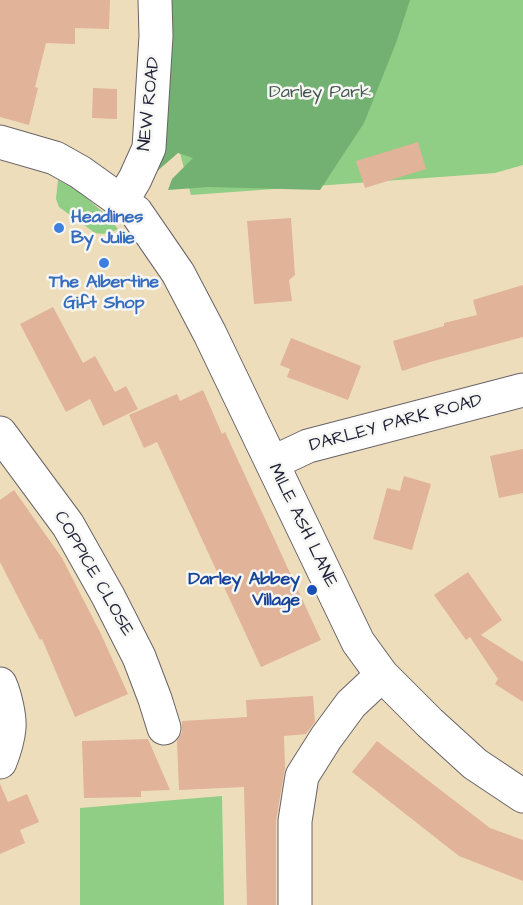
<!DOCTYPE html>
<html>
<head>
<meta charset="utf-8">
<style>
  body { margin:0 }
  canvas { display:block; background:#edddbb }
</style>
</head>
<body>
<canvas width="523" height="905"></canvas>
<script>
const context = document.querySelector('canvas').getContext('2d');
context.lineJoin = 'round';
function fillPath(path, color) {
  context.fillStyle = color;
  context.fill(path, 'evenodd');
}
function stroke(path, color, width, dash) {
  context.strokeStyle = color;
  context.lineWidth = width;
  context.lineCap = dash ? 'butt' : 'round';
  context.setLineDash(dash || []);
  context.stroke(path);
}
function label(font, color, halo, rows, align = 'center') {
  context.font = font + ' "Architects Daughter",sans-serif';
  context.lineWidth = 5;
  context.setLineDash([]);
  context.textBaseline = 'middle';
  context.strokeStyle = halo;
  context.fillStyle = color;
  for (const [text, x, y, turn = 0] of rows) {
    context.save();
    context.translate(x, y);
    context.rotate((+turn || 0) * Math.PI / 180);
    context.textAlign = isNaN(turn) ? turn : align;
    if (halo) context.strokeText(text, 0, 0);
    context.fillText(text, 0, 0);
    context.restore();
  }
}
fillPath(new Path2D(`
  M 279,0 L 523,0 L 523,165 L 495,173 L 191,195 L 170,115 Z
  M 58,180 L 79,191 L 106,215 L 118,229 C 110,233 104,235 95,233 L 59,207 L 56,199 Z
  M 222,796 L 224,905 L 80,905 L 80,808 Z`), '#8fce84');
fillPath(new Path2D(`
  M 161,0 L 410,0 L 396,43 L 364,123 L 320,190 L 208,187 L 168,190 L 172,179 L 193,158 L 178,153 L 155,173 Z`), '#73b172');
fillPath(new Path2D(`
  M 0,0 L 110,0 L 109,29 L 75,28 L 75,44 L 46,43 L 35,87 L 38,88 L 29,125 L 0,117 Z
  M 93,88 L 117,89 L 117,119 L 92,118 Z
  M 418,142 L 426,169 L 365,188 L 356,161 Z
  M 291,218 L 295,275 L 289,280 L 292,301 L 254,304 L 247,221 Z
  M 523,285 L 523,337 L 430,362 L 402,371 L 393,341 L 444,326 L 444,323 L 477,315 L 473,300 Z
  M 53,307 L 83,363 L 95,356 L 115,392 L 126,386 L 138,409 L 103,426 L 90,399 L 66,412 L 20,324 Z
  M 291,338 L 361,366 L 348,400 L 287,377 L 290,369 L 280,365 Z
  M 203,390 L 222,434 L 225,432 L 321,640 L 261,667 L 157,442 L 144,448 L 129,415 L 177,394 L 180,401 Z
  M 523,449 L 523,493 L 499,498 L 490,456 Z
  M 404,476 L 431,484 L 412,550 L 373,539 L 387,488 L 400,491 Z
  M 14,490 L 62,558 L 101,634 L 128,694 L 75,717 L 42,639 L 40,640 L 0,562 L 0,500 Z
  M 468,572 L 502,620 L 481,635 L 523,662 L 523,702 L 495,684 L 498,679 L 470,637 L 466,640 L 434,595 Z
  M 313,696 L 315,722 L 306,734 L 284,736 L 285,768 L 276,821 L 276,905 L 247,905 L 244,787 L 179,790 L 177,741 L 182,732 L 182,721 L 247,717 L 246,700 Z
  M 148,739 L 170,790 L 141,791 L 141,797 L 84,798 L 82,741 Z
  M 377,741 L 490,828 L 523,840 L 523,881 L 459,856 L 352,772 Z
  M 0,784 L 8,802 L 27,794 L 39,822 L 20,830 L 25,843 L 0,854 Z`), '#e1b399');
const minor = new Path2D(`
  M 0,142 L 55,158 L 80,172 L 136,212 L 178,273 L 210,334 L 358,642 L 382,675 L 430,723 L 475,764 L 523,796
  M 122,201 L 135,179 L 149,148 L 156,36 L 155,0
  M 0,433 L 68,525 L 108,596 L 139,657 L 155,699 L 164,728
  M 272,463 L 308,446 L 523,390
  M 0,684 C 5,695 10,717 9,728 C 8,739 4,752 0,762
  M 295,905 L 295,821 L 302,776 L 326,738 L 351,704 L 382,675`);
stroke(minor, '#696368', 35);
stroke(minor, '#fff', 33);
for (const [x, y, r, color] of [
  [59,228,6,"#3f7fe0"],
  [104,263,6,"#3f7fe0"],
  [312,590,6,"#1a4fb4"]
]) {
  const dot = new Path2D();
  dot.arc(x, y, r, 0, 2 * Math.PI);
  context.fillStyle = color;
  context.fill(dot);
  stroke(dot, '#f6f6f2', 2);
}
label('18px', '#435651', '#f6f6f2', [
  ["Darley Park",320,93]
]);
label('18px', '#22223b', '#f6f6f2', [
  ["NEW ROAD",150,104,-84],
  ["DARLEY PARK ROAD",396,424,-15],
  ["MILE ASH LANE",302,526,64],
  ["COPPICE CLOSE",93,574,60]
]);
label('bold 18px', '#366cbe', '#f6f6f2', [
  ["Headlines",71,218],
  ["By Julie",71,239],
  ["The Albertine",104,283,"center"],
  ["Gift Shop",104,304,"center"]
], 'left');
label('bold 18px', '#164399', '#f6f6f2', [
  ["Darley Abbey",300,580],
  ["Village",300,601]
], 'right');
</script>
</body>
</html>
